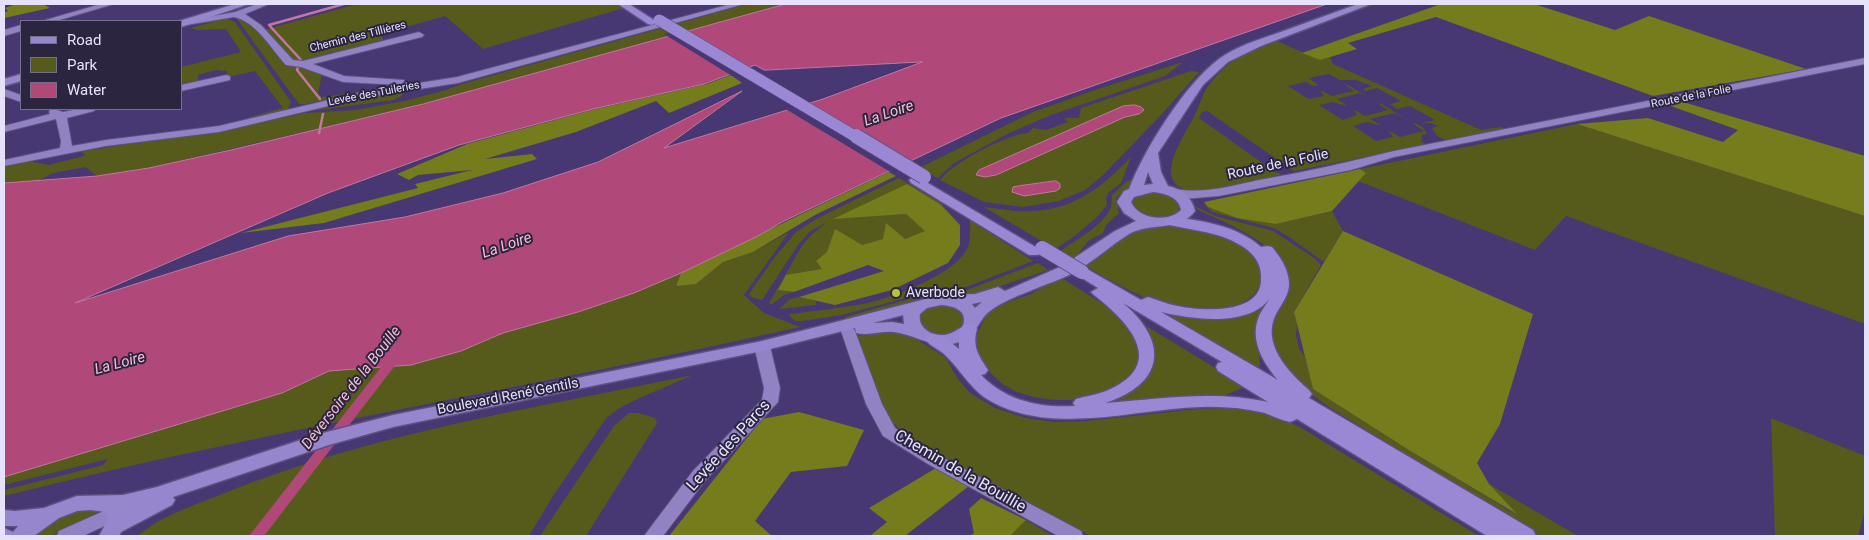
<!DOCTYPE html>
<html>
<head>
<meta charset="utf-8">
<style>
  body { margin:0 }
  #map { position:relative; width:1869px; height:540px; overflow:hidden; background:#473772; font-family:Roboto,sans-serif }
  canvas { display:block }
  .frame { position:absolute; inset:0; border:5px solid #e6e1fd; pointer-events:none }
  .legend { position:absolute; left:20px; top:20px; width:162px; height:90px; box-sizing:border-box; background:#2c2540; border:1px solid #76708c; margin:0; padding:6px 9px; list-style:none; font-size:15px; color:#e6e1fd }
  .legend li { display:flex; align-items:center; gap:10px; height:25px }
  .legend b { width:25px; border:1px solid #76708c }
</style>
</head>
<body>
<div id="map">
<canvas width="1869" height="540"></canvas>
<div class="frame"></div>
<ul class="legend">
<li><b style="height:6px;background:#9686ce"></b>Road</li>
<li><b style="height:14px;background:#565b1c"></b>Park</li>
<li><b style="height:14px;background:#b04979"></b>Water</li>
</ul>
</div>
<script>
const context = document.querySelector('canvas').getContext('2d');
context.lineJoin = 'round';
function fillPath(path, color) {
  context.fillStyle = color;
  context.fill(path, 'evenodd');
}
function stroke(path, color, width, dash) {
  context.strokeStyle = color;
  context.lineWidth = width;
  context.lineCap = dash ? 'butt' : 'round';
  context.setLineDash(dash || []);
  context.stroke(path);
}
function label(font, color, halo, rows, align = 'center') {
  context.font = font + ' Roboto,sans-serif';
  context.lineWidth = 4;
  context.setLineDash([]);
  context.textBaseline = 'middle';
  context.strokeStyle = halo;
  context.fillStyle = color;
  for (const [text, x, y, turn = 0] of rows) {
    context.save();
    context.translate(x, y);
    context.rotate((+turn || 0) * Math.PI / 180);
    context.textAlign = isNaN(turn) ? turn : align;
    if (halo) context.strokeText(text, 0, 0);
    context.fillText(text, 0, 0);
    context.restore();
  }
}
fillPath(new Path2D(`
  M 357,4 L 615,4 L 624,8 L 483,49 L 445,16 L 381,34 L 384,42 L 303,62 L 293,62 L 264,30 Z
  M 748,4 L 786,4 L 423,104 L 149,168 L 97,176 L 86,167 L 53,173 L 39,180 L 4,183 L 4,165 L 28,161 L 49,165 L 84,156 L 85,154 L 80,152 L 43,158 L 244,125 L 306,113 L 356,110 L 404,101 L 446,90 L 462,84 Z
  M 234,15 C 252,18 277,51 288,65 L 301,66 L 322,74 L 318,93 L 322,97 L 358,92 L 359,93 L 305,104 L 299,104 Z
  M 226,18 L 235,22 L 291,102 L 288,109 L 248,119 L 247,118 L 283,108 L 255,71 L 228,77 L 227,71 L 216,70 L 198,75 L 198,83 L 181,87 L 181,67 L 241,52 L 226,29 L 197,30 L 191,28 Z
  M 1277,41 L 1320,60 L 1330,57 L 1333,64 L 1481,130 L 1501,127 L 1506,130 L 1447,140 C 1438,138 1436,135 1432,128 L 1438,126 L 1432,123 L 1423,123 L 1435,120 L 1410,106 L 1397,109 L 1390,104 L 1401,101 L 1377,88 L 1366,91 L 1363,89 L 1372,86 L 1356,80 L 1340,80 L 1329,74 L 1309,78 L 1319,86 L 1311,85 L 1306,82 L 1288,86 L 1309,99 L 1324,96 L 1320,90 L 1332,96 L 1354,91 L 1344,84 L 1348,85 L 1373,100 L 1360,93 L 1337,99 L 1348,106 L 1332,102 L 1319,105 L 1343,120 L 1357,115 L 1353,109 L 1365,116 L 1388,110 L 1377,103 L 1382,104 L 1407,120 L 1394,113 L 1370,119 L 1382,126 L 1367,122 L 1353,126 L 1376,141 L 1393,137 L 1388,130 L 1400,137 L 1424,131 L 1412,123 C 1419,124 1425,128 1427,134 L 1422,135 L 1421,141 L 1426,145 L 1294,171 L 1207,111 L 1202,112 L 1199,118 L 1275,172 L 1282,174 C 1261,180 1200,197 1181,188 C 1156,175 1186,132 1194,117 C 1199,107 1202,95 1208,86 C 1215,77 1223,68 1232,61 C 1244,52 1263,47 1277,41 Z
  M 1183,62 L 1165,76 L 1051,115 L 1009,133 L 954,163 L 938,178 L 919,168 L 1033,112 L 1098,89 Z
  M 1191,71 L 1199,72 L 1162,114 L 1103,175 L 1085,190 L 1059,201 L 1023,207 L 984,202 L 940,180 C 952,163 1008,134 1028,133 L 1033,128 L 1046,130 L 1068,122 L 1064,118 L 1079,118 L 1081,108 Z
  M 403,91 L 402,96 L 394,100 L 303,112 L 360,97 L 362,99 Z
  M 1577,124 L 1865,216 L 1865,324 L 1566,216 L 1535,250 L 1358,181 L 1366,173 L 1360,169 Z
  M 1131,157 L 1121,183 L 1109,192 L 1106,198 L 1107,205 L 1097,217 L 1072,238 L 1055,249 L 984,207 C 994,208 1005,210 1015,211 C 1068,214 1096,193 1131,157 Z
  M 899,178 L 941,203 L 960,225 L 941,205 L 835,218 L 906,214 L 926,231 L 905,239 L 883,239 L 862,245 L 823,269 L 778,290 L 793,292 L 784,295 L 771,305 L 769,303 L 802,246 L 810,236 L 827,222 L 809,232 L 798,245 L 762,300 L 753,298 L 749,294 L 774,258 L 796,232 L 816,219 Z
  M 1132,180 L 1137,180 C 1131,189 1122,191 1116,198 L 1119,213 L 1106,225 L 1103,233 L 1088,241 L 1078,254 L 1071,258 L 1060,251 C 1074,242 1106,223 1111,207 C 1112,204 1111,199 1112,195 L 1127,181 Z
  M 1147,192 L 1171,196 L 1180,204 L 1178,212 C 1163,223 1143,218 1131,205 C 1132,196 1140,195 1147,192 Z
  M 1204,202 L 1208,207 L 1276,224 L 1332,211 L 1343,231 L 1324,262 L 1289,237 L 1274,228 L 1212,212 L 1205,205 Z
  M 1195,206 L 1215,216 L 1273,231 L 1314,258 L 1321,265 L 1294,312 L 1297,324 L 1296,335 L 1299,349 L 1305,357 L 1313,389 L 1412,452 L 1514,513 L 1489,484 L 1578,536 L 1540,536 L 1332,409 L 1298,385 L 1279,363 L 1271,344 L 1272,251 C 1249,232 1225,222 1198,210 Z
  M 970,220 L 1033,261 L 961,289 L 927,290 L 902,299 L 842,315 L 802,321 L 795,321 L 789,315 L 790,314 C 815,311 839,308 863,304 C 890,299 958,273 968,247 C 971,238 970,229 970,220 Z
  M 1178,224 C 1191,227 1224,232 1233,238 C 1241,243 1251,251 1257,258 C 1263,264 1263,270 1261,279 C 1257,308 1216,311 1192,310 C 1157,308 1114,283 1084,265 L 1122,237 L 1125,238 L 1142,227 Z
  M 789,232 L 744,295 L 764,313 L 800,327 C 535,387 267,430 4,496 L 4,490 L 103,465 L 108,459 L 4,485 L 4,477 L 282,393 L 329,371 L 411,365 L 461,351 L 503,333 L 578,312 L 681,273 L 676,285 L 696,284 L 723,262 L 753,252 Z
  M 1038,263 L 1048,270 L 1003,285 L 988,293 L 971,297 L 931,296 L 921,298 L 911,304 L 872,312 C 865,318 855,317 847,322 L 845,317 L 934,292 L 967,290 Z
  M 1060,277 L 1128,320 L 1143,351 L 1132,379 C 1121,384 1109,392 1097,396 C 1069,404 1021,401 998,380 C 986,370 979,356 973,343 L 987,314 L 1005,303 L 1031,294 Z
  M 799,297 L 816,301 L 816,305 L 779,309 L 790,299 Z
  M 936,306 C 947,305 958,307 965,317 L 963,327 C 946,337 930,340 919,321 C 921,311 927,309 936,306 Z
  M 1263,306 L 1257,322 L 1260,367 L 1256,369 L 1160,313 L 1161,311 C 1196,321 1230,323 1263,306 Z
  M 1143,324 L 1243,385 L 1242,388 L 1223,396 L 1095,406 L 1121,396 L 1139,384 L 1149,340 Z
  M 876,331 L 902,331 L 913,337 L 945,357 L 958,379 L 970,393 L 995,408 L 1026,418 L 1054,422 L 1086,421 L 1198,409 L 1227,408 L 1253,411 L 1274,416 L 1298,426 L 1479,536 L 1091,536 L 927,448 L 905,434 L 886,416 L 855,337 Z
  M 693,375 L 642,397 L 623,406 L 607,417 L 553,496 L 529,536 L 138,536 C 161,515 194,506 222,494 C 372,433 535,408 693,375 Z
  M 629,413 L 638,413 L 655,418 L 657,423 L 586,536 L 540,536 L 614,426 Z
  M 1771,418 L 1865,456 L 1865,510 L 1858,536 L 1775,536 Z
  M 81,510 L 99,512 L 52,536 L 32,536 L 55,519 Z
  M 1026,520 L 1053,536 L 1010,536 Z`), '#565b1c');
fillPath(new Path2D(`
  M 16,4 L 43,4 L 50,8 L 4,18 L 4,13 L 8,11 L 5,8 Z
  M 1441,4 L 1534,4 L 1615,30 L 1649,16 L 1806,69 L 1653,96 L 1436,17 L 1348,43 L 1357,49 L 1320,60 L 1302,53 Z
  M 731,75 L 742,83 L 669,113 L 656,101 L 576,132 L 485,159 L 532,154 L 537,159 L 324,223 L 241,233 L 418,188 L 415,184 L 472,170 L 418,175 L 409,180 L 397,174 L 467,144 L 592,110 L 707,84 Z
  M 1683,102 L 1865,156 L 1865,216 L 1577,124 L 1648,118 L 1723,142 L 1738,130 L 1668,105 Z
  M 1360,169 L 1366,173 L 1332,211 L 1276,224 L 1237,218 L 1208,207 L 1204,202 Z
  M 889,172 L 896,176 L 815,215 L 753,252 L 723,262 L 696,284 L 676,286 L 681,273 C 750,239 819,205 889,172 Z
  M 907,184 L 941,205 L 960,225 L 960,245 L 948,263 L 892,290 L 835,305 L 799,297 L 884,271 L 868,265 L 794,292 L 778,290 L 786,275 L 822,269 L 816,261 L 827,252 L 835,229 L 862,245 L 883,239 L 886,223 L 905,239 L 925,231 L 906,214 L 833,219 Z
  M 1343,231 L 1533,314 L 1500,424 L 1477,463 L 1489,484 L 1517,514 L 1412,452 L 1313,389 L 1294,312 Z
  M 799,412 L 864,430 L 847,466 L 791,472 L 755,521 L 772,536 L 669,536 L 762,419 Z
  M 936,468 L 969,486 L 905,536 L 870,536 L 887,522 L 869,508 Z
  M 981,498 L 1026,520 L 1010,536 L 970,536 L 974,533 L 969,509 Z`), '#757c1c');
const water = new Path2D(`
  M 786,4 L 1327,4 L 1001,118 L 782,222 L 758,236 L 681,273 L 634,293 L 578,312 L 503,333 L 461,351 L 411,365 L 329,371 L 282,393 L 4,477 L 4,183 L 97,176 L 149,168 L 231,150 L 423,104 ZM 922,62 L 823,99 L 664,148 L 742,91 L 598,162 L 503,193 L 405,217 L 288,236 L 75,303 L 328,193 L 459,145 L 593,109 L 704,84 L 755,65 L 764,70 Z
  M 1135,105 L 1141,107 L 1144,110 L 1139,114 L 1125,117 L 996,175 L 985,177 L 976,175 L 979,170 L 1123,106 Z
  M 1056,181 L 1060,184 L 1060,188 L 1056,191 L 1024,196 L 1012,192 L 1013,187 L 1018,186 Z`);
fillPath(water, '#b04979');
stroke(water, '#c077a1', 1);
fillPath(new Path2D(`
  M 683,29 L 752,69 L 732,76 L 664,34 Z
  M 806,101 L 912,164 L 892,173 L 784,108 Z`), '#473772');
stroke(new Path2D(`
  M 300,62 L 301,60 L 269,25 L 344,4
  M 298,67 L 297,70 L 320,99
  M 319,133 L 323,114`), '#c077a1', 2.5);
fillPath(new Path2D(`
  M 396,352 L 400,353 L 402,356 L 400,359 L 264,536 L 249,536 L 392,353 Z`), '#b04979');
const minor = new Path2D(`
  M 101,4 L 114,4 L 56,21 L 42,21 Z
  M 257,4 L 269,4 L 245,14 L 261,25 L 293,60 L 303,61 L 419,32 L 424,35 L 422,37 L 313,64 L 344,76 L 404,80 L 405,82 L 404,84 L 400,85 L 343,82 L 301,67 L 286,65 C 271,49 257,22 234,17 L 181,26 L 181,22 L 235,12 Z
  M 731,4 L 744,4 L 458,83 L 362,98 L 219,132 L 106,146 L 4,166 L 4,160 L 60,148 L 61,141 L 56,119 L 4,132 L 4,126 L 50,114 L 49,112 L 50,110 L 54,109 L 63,112 L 78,109 L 95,109 L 94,111 L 67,118 L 72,146 L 106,140 L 219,126 L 362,92 L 457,77 Z
  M 21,25 L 21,31 L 4,36 L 4,30 Z
  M 1865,58 L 1865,64 L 1394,157 L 1351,170 L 1219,196 L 1184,199 L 1168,195 L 1166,192 L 1172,188 C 1200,195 1231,186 1259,180 C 1305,172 1349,162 1394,151 Z
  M 226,75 L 230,76 L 230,80 L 181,91 L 181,85 Z
  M 4,89 L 21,95 L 21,102 L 4,96 Z
  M 848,326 L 853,328 L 855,331 L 882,404 L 895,428 L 940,456 L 1081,531 L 1083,536 L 1058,536 L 928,464 L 883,436 L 866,404 L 841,331 L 843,328 Z
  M 762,341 L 767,343 L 770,346 L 780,388 L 778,402 L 705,481 L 663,536 L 644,536 L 693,471 L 762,400 L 764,388 L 754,346 L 757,343 Z
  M 124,502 L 130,504 L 133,509 L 130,514 L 83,536 L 57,536 L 59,531 Z`);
const major = new Path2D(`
  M 235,4 L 249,4 L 181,27 L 181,21 L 179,21 Z
  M 1358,4 L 1371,4 L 1261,46 L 1228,62 L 1203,85 L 1158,153 L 1161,172 L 1168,186 C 1181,189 1192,197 1195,211 C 1180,232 1150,222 1129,234 C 1110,246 1093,262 1073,273 C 1050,285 1009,296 990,311 C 976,322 977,338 956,343 C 933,349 916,335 894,332 C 881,331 869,336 856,333 L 855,328 L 762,351 L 393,427 L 329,445 L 173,497 L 175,500 L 172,505 L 121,532 L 119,536 L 99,536 L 108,519 L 106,512 L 90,510 L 77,511 L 59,518 L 34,536 L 4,536 L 4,528 L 13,532 L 18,526 L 4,526 L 4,510 L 15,511 L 44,508 L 77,496 L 123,495 L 157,487 L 319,434 L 393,415 L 762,341 L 941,295 L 975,294 L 998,287 L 1005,291 L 1062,266 L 1115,231 L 1136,221 L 1124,213 L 1117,202 L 1124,191 L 1129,189 C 1144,150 1185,84 1219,59 C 1235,47 1257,40 1275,34 C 1303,24 1330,14 1358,4 ZM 1148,172 L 1153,184 L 1144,185 ZM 1153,192 C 1164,193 1179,197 1181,210 C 1168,223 1138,219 1131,202 L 1134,197 ZM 982,302 L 975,308 L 972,304 ZM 941,305 C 954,306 968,310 963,326 C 959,329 953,333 948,334 C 935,338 917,329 920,314 L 927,308 ZM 903,315 L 904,324 L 892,322 L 873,323 Z
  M 21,74 L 21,81 L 4,86 L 4,79 Z`);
const highway = new Path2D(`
  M 618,4 L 629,4 L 657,22 L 652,25 L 648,24 Z
  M 916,176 L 1039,249 L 1041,252 L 1039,255 L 1029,255 L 911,183 L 909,180 Z
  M 1170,217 C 1201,220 1238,226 1261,247 L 1267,246 L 1272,247 C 1280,257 1288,268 1289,282 C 1290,294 1282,303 1276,314 C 1261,343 1288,372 1309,390 L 1312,394 L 1309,398 L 1533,530 L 1536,536 L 1487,536 L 1297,419 L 1290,422 C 1281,420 1273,416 1265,413 C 1244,408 1222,406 1201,407 C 1132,409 1046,438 984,397 C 969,386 961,371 948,358 C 942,350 930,347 925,339 L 927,335 C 939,332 950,341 959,349 L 959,335 L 963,325 L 969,324 L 975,325 L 977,329 C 972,347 979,356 988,370 L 985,374 L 981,375 C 1006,401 1040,408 1075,406 L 1073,403 L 1076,399 C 1086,396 1096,395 1106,391 C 1169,365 1129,322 1094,295 L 1091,292 L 1098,288 L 1077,275 L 1074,272 L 1077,269 L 1087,269 L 1141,300 L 1148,297 C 1158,300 1167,304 1177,306 C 1201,311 1261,315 1261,280 C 1262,266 1256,256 1245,248 C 1220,231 1193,231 1165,224 L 1163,221 ZM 1270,298 C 1266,305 1260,312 1258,319 C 1250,341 1264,364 1278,380 L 1161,312 C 1191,319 1249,328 1270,298 ZM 1123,303 L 1222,362 L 1218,363 L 1216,367 L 1218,371 L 1268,402 C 1213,390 1161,399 1105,403 C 1164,384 1170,343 1123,303 Z`);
stroke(minor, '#5e5081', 2);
stroke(major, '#5e5081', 3);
stroke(highway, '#5e5081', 3);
fillPath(minor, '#9182c3');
fillPath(major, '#9686ce');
fillPath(highway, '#9a88d5');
const highwayBridgeFar1 = new Path2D(`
  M 659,20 L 858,138`);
const highwayBridge = new Path2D(`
  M 856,136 L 924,177
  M 1042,248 L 1082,272`);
stroke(highwayBridgeFar1, '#5e5081', 12, []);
stroke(highwayBridge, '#5e5081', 16, []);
stroke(highwayBridgeFar1, '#9a88d5', 11);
stroke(highwayBridge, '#9a88d5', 14);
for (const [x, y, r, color] of [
  [896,293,5,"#b7c148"]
]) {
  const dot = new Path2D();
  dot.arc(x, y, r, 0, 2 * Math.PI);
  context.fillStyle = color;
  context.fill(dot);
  stroke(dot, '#2c2540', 2);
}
label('11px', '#e6e1fd', '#2c2540', [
  ["Chemin des Tillières",358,37,-14],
  ["Levée des Tuileries",374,94,-11],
  ["Route de la Folie",1691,97,-11]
]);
label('14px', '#e6e1fd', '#2c2540', [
  ["Route de la Folie",1278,165,-12],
  ["Boulevard René Gentils",508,397,-11]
]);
label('14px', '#e6e1fd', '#2c2540', [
  ["Averbode",906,293]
], 'left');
label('italic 15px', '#f5bdd3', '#2c2540', [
  ["La Loire",889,114,-19],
  ["La Loire",507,246,-19],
  ["La Loire",120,364,-15],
  ["Déversoire de la Bouille",352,388,-52]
]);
label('16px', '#e6e1fd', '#2c2540', [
  ["Levée des Parcs",729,446,-48],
  ["Chemin de la Bouillie",960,472,30]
]);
</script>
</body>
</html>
